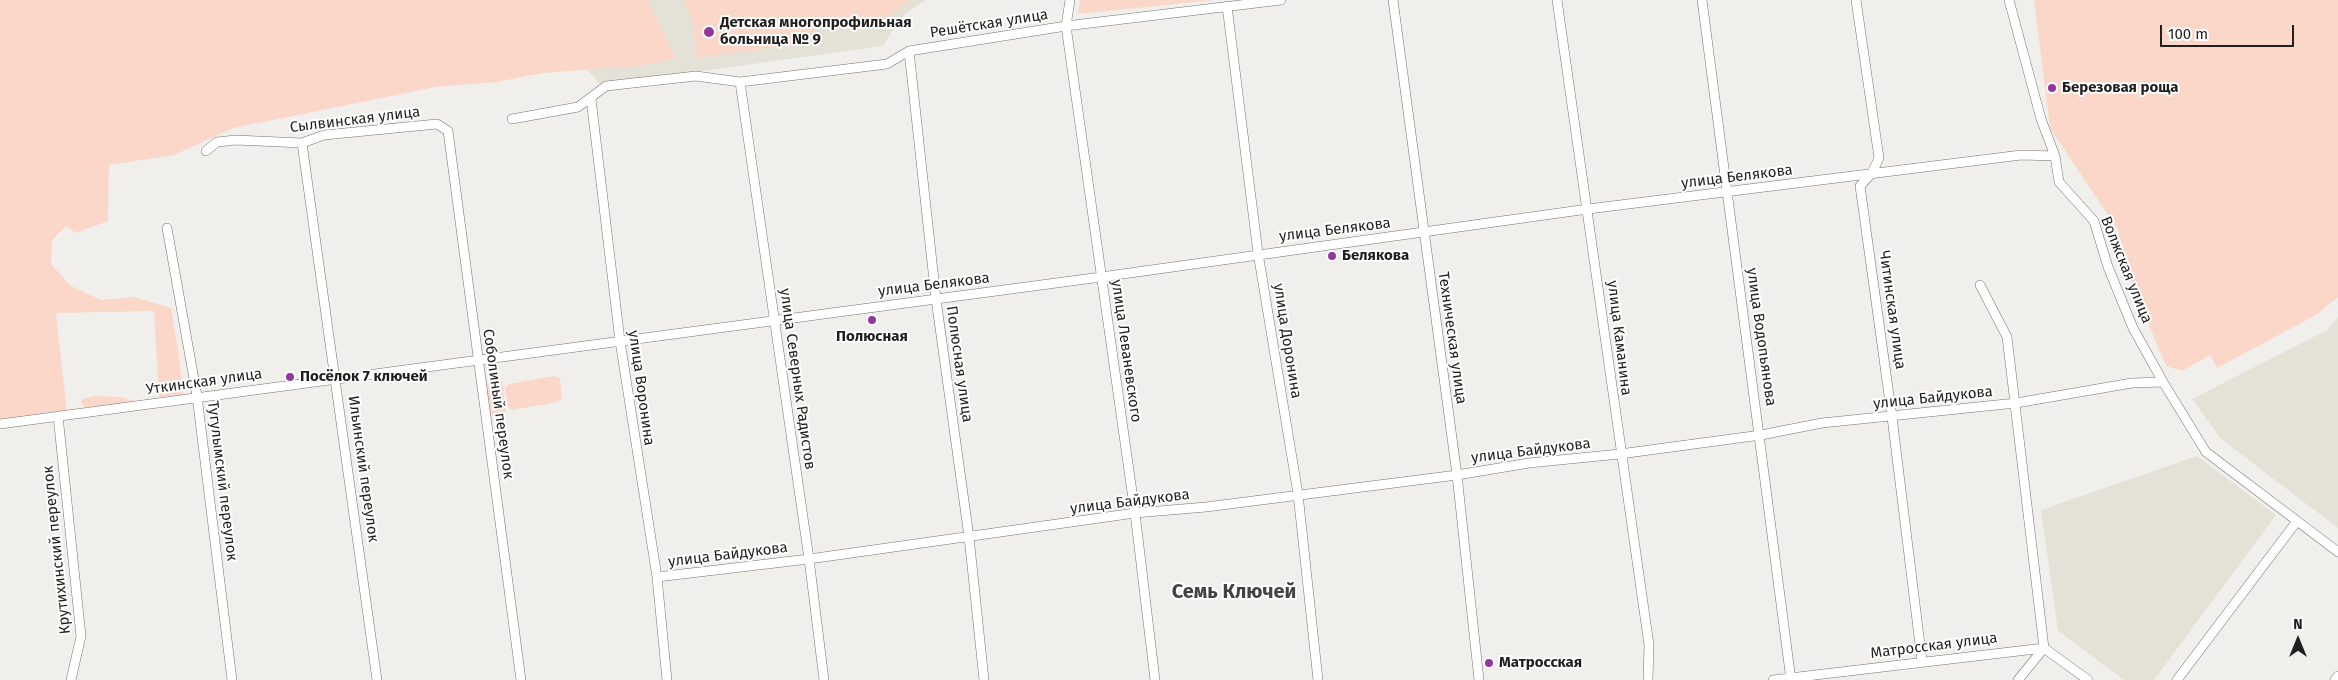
<!DOCTYPE html>
<html>
<head>
<meta charset="utf-8">
<style>
  body { margin:0 }
  #map { position:relative; width:2338px; height:680px; overflow:hidden; background:#f0efec; font-family:"Fira Sans",sans-serif }
  canvas { display:block }
  .north { position:absolute; left:2273px; top:615px; width:50px; height:50px; -webkit-text-stroke:4px #fff; paint-order:stroke; rotate:0deg; font-size:14px; font-weight:700; line-height:20px; text-align:center; color:#201f1e }
  .north::after { content:''; display:block; margin:auto; width:18px; height:22px; background:#201f1e; clip-path:polygon(50% 0,100% 100%,50% 72%,0 100%) }
  .scale { position:absolute; left:2160px; top:25px; width:134px; height:22px; box-sizing:border-box; border:2px solid #201f1e; border-top:0; padding-left:6px; font-size:15px; line-height:18px; white-space:nowrap; color:#201f1e; -webkit-text-stroke:4px #fff; paint-order:stroke }
</style>
</head>
<body>
<div id="map">
<canvas width="2338" height="680"></canvas>
<div class="north">N</div>
<div class="scale">100 m</div>
</div>
<script>
const context = document.querySelector('canvas').getContext('2d');
context.lineJoin = 'round';
function fillPath(path, color) {
  context.fillStyle = color;
  context.fill(path, 'evenodd');
}
function stroke(path, color, width, dash) {
  context.strokeStyle = color;
  context.lineWidth = width;
  context.lineCap = dash ? 'butt' : 'round';
  context.setLineDash(dash || []);
  context.stroke(path);
}
function label(font, color, halo, rows, align = 'center') {
  context.font = font + ' "Fira Sans",sans-serif';
  context.lineWidth = 4;
  context.setLineDash([]);
  context.textBaseline = 'middle';
  context.strokeStyle = halo;
  context.fillStyle = color;
  for (const [text, x, y, turn = 0] of rows) {
    context.save();
    context.translate(x, y);
    context.rotate((+turn || 0) * Math.PI / 180);
    context.textAlign = isNaN(turn) ? turn : align;
    if (halo) context.strokeText(text, 0, 0);
    context.fillText(text, 0, 0);
    context.restore();
  }
}
fillPath(new Path2D(`
  M 483,0 L 925,0 L 900,18 L 883,46 L 601,85 L 578,60 Z
  M 2338,317 L 2338,528 L 2221,439 L 2192,399 L 2327,330 Z
  M 2197,456 L 2276,515 L 2154,680 L 2124,680 L 2058,631 L 2041,510 Z`), '#e4e2d7');
fillPath(new Path2D(`
  M 0,0 L 648,0 L 676,59 L 635,66 L 543,73 L 496,82 L 436,87 L 233,128 L 174,155 L 109,165 L 108,221 L 76,233 L 66,226 L 52,240 L 51,264 L 71,286 L 101,300 L 134,297 L 171,308 L 179,355 L 183,395 L 159,397 L 154,311 L 56,313 L 67,412 L 0,420 Z
  M 683,0 L 910,0 L 889,16 L 880,30 L 832,16 L 797,44 L 696,58 L 694,24 Z
  M 1080,0 L 1214,0 L 1078,14 Z
  M 2034,0 L 2338,0 L 2338,297 L 2316,315 L 2217,368 L 2210,355 L 2182,371 L 2166,366 L 2128,275 L 2118,230 L 2050,128 Z
  M 554,376 L 560,378 L 562,398 L 558,402 L 512,410 L 508,407 L 505,388 L 509,384 Z
  M 502,381 L 506,412 L 490,415 L 486,384 Z
  M 94,396 L 121,397 L 135,401 L 91,407 L 84,407 L 81,403 L 82,399 Z`), '#fbd7c9');
const minor = new Path2D(`
  M 1070,0 L 1066,26 L 1135,513 L 1155,680
  M 1393,0 L 1457,475 L 1479,680
  M 1557,0 L 1649,645 L 1648,680
  M 1702,0 L 1791,680
  M 1856,0 L 1879,158 L 1872,173 L 1860,186 L 1892,417 L 1922,661
  M 2009,0 L 2041,119 L 2055,156 L 2059,182 L 2094,221 L 2108,267 L 2133,328 L 2163,382
  M 1227,6 L 1258,253 L 1298,494 L 1318,680
  M 909,51 L 936,299 L 969,537 L 984,680
  M 740,82 L 809,559 L 824,680
  M 591,99 L 620,341 L 657,577 L 667,680
  M 512,119 L 578,107 L 606,86 L 696,76 L 740,82 L 887,64 L 909,51 L 1066,26 L 1281,0
  M 302,143 L 377,680
  M 206,151 L 217,142 L 236,140 L 302,143 L 324,135 L 437,124 L 448,131 L 521,680
  M 167,228 L 197,396 L 232,680
  M 1980,285 L 2007,337 L 2044,648 L 2018,680
  M 58,416 L 81,636 L 71,680
  M 0,424 L 1101,277 L 1588,209 L 2021,155 L 2055,156
  M 657,577 L 809,559 L 1135,513 L 1206,507 L 1457,475 L 1529,463 L 1620,454 L 1761,435 L 1822,423 L 2016,403 L 2132,383 L 2163,382 L 2206,452 L 2338,552
  M 1773,680 L 2044,648 L 2088,680
  M 2177,680 L 2297,521
  M 2335,680 L 2338,676`);
stroke(minor, '#747370', 10);
stroke(minor, '#fff', 9);
for (const [x, y, r, color] of [
  [709,32,6,"#95369e"],
  [2052,88,5,"#95369e"],
  [1332,256,5,"#95369e"],
  [872,320,5,"#95369e"],
  [290,377,5,"#95369e"],
  [1489,663,5,"#95369e"]
]) {
  const dot = new Path2D();
  dot.arc(x, y, r, 0, 2 * Math.PI);
  context.fillStyle = color;
  context.fill(dot);
  stroke(dot, '#fff', 2);
}
label('bold 15px', '#201f1e', '#fff', [
  ["Детская многопрофильная",720,23],
  ["больница № 9",720,40],
  ["Березовая роща",2062,88],
  ["Белякова",1342,256],
  ["Полюсная",872,337,"center"],
  ["Посёлок 7 ключей",300,377],
  ["Матросская",1499,663]
], 'left');
label('15px', '#201f1e', '#fff', [
  ["Решётская улица",989,24,-9],
  ["Сылвинская улица",355,120,-7],
  ["улица Белякова",1737,177,-7],
  ["улица Белякова",1335,230,-7],
  ["Волжская улица",2126,270,68],
  ["улица Белякова",934,285,-7],
  ["Читинская улица",1892,310,82],
  ["улица Водопьянова",1761,337,82],
  ["Техническая улица",1452,338,82],
  ["улица Каманина",1619,338,83],
  ["улица Доронина",1287,341,81],
  ["улица Леваневского",1126,351,82],
  ["Полюсная улица",959,364,82],
  ["улица Северных Радистов",797,379,82],
  ["Уткинская улица",204,382,-8],
  ["улица Воронина",641,388,82],
  ["улица Байдукова",1933,398,-6],
  ["Соболиный переулок",498,404,82],
  ["улица Байдукова",1531,451,-7],
  ["Ильинский переулок",363,469,82],
  ["Тугулымский переулок",222,481,83],
  ["улица Байдукова",1130,502,-7],
  ["Крутихинский переулок",57,550,-96],
  ["улица Байдукова",728,555,-7],
  ["Матросская улица",1934,646,-7]
]);
label('bold 20px', '#444340', '#fff', [
  ["Семь Ключей",1234,592]
]);
</script>
</body>
</html>
